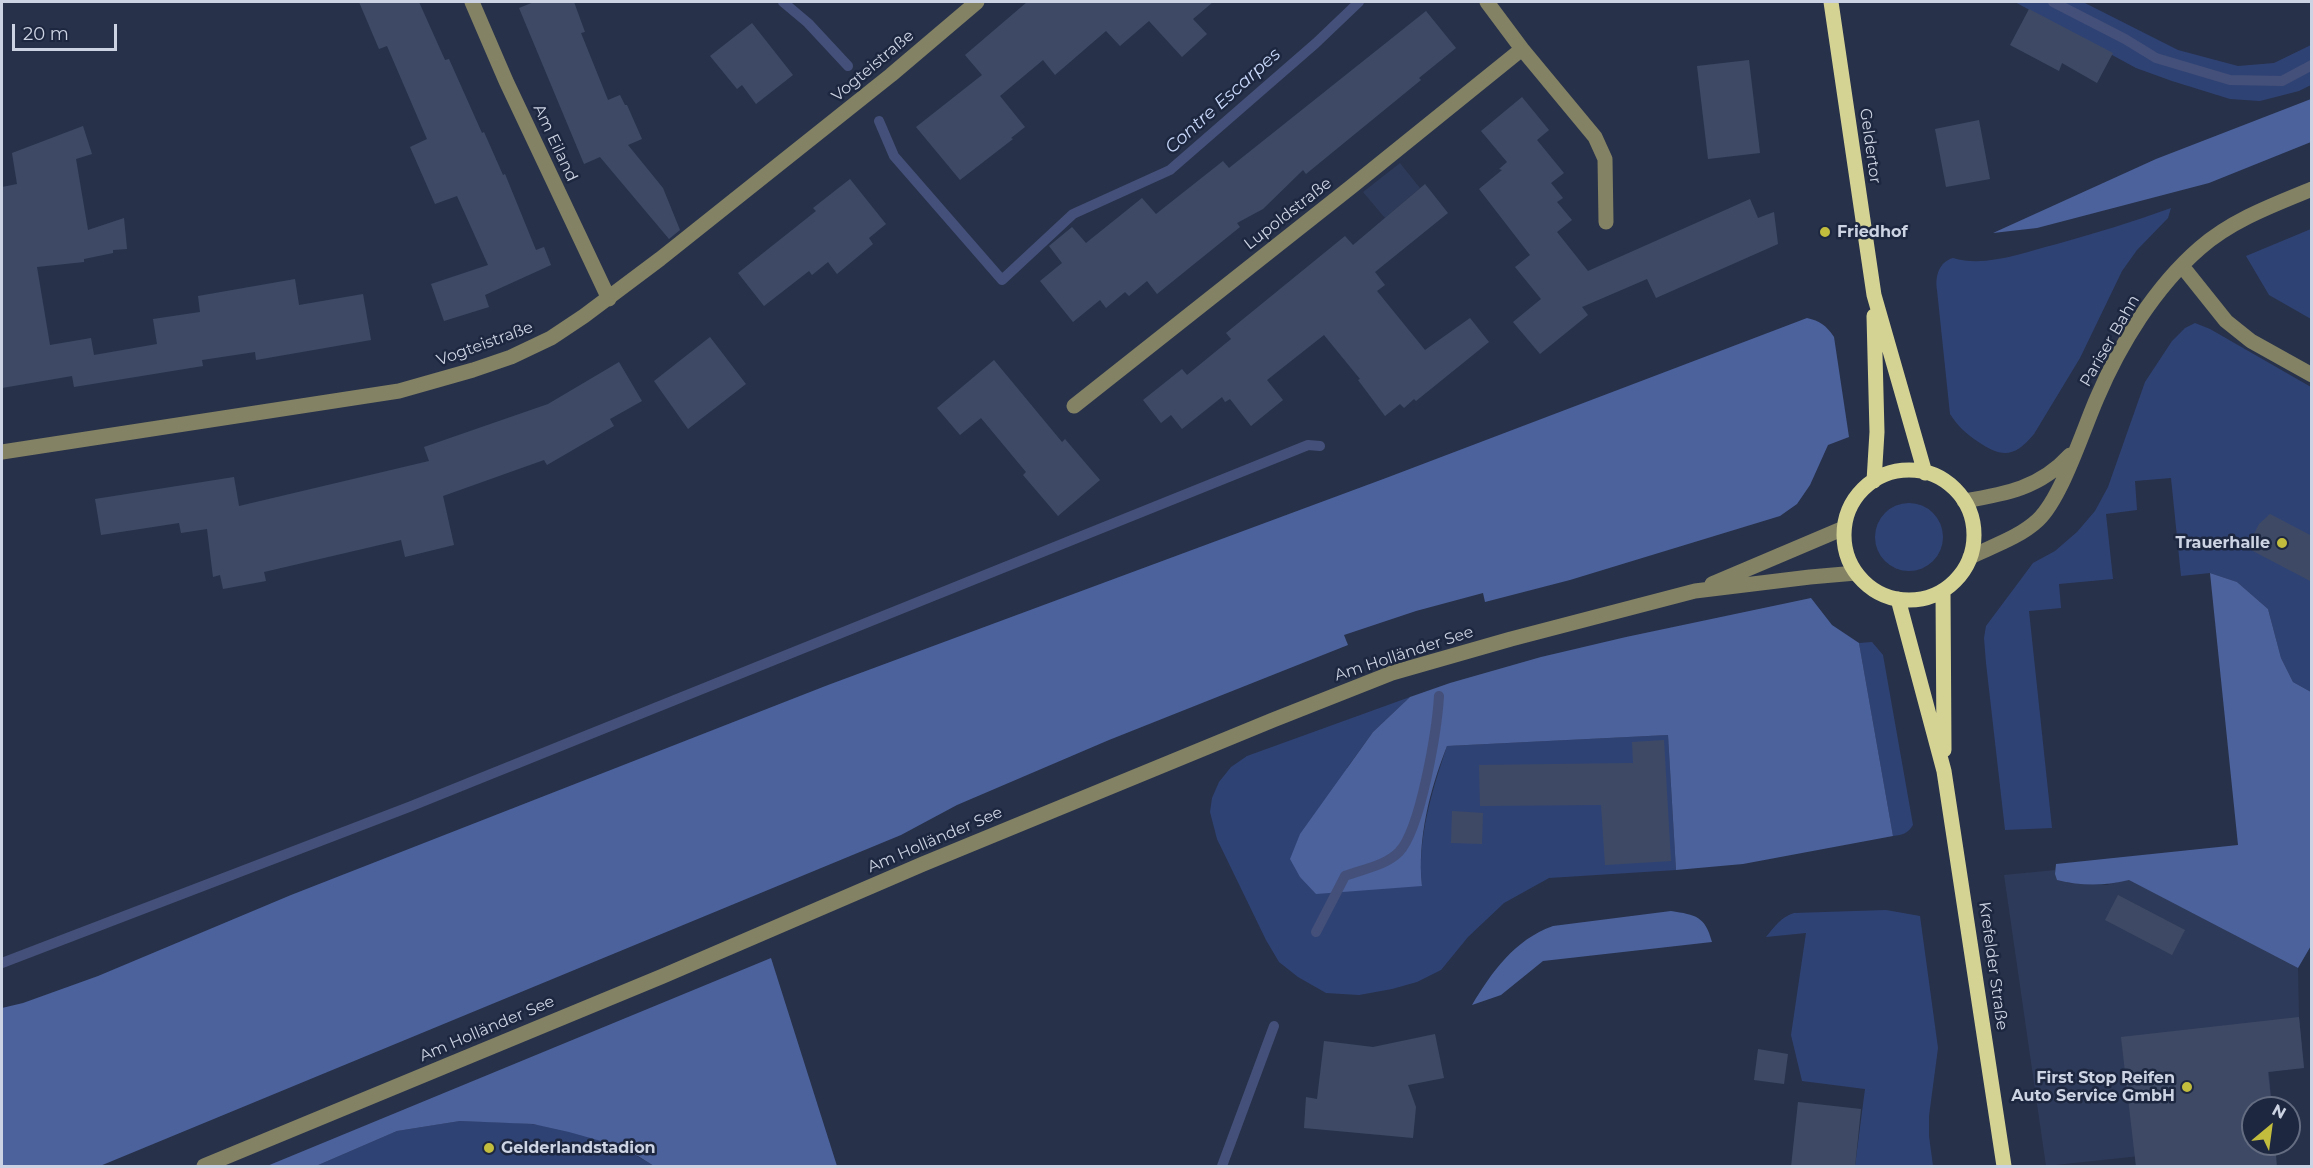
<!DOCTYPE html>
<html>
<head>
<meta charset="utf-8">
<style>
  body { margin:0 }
  #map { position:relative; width:2313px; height:1168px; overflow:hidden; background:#27314a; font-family:Montserrat,sans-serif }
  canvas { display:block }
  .frame { position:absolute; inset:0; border:3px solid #ccd3e3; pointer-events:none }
  .north { position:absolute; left:2241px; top:1096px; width:60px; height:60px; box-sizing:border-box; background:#1d273f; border:2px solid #636c81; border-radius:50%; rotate:29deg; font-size:16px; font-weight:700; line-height:24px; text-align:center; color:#ccd3e3 }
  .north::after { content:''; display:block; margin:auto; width:21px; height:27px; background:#c3bd3e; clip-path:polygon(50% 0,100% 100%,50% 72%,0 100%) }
  .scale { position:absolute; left:12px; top:24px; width:105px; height:27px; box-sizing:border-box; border:3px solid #ccd3e3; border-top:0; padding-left:8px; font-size:18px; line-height:21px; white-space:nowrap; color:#ccd3e3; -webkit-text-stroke:4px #1d273f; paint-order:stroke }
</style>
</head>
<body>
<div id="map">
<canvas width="2313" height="1168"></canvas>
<div class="frame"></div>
<div class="north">N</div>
<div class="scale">20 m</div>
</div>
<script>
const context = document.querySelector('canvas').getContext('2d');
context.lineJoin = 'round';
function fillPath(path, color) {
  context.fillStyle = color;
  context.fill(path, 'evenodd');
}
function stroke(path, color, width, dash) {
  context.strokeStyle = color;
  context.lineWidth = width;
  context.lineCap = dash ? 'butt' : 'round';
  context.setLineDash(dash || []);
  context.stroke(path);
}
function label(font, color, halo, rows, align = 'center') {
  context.font = font + ' Montserrat,sans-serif';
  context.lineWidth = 5;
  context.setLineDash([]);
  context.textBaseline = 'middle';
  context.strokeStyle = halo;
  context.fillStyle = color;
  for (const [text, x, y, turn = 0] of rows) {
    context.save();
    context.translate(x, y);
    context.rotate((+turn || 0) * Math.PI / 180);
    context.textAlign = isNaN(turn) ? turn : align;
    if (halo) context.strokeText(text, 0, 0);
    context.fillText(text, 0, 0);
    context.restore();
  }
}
fillPath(new Path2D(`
  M 1400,163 L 1420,188 L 1385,218 L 1363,192 Z
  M 2055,870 L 2055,874 L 2068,883 L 2107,885 L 2128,879 L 2298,968 L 2299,1017 L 2304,1067 L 2269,1072 L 2272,1108 L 2253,1108 L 2253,1144 L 2046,1166 L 2004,875 Z`), '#2e3a59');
fillPath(new Path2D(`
  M 2015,2 L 2083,2 L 2178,50 L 2238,66 L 2274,63 L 2311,45 L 2311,85 L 2299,91 L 2260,101 L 2230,99 L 2172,81 L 2136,68 Z
  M 2171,208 L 2168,218 L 2137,250 L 2122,271 L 2080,358 L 2034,434 C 2014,458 2002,458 1977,441 C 1965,433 1958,426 1950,414 L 1937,290 C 1935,276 1939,262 1953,258 C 1986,268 2024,252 2057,244 C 2095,233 2133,222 2171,208 Z
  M 2311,229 L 2311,319 L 2269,295 L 2246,256 Z
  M 2195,323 L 2210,329 L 2311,387 L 2311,692 L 2293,682 L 2281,658 L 2268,609 L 2237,582 L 2210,573 L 2181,576 L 2171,478 L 2135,481 L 2137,510 L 2106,514 L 2113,579 L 2059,584 L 2061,608 L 2029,611 L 2052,828 L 2005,830 L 1986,663 L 1984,638 L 1986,626 L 2033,563 L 2055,551 L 2077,532 L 2095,511 L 2108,487 L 2145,382 L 2172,341 L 2185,328 Z
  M1875 537a34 34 0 1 1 68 0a34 34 0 1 1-68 0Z
  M 1872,642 L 1883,655 L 1913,825 C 1908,833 1903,835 1893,836 L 1859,643 Z
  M 1410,697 L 1373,732 L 1347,768 L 1422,886 C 1417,838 1432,791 1447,746 L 1668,735 L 1676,870 L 1549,878 L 1504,903 L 1468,937 L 1441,970 L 1417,982 L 1392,989 L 1359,995 L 1326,993 L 1298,977 L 1279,962 L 1266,940 L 1217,839 L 1210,812 L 1212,798 L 1219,782 L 1231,767 L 1247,756 Z
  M 1886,910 L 1920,916 L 1938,1048 L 1929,1116 L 1929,1136 L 1933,1166 L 1855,1166 L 1865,1089 L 1802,1081 L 1791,1035 L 1806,933 L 1766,937 C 1775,926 1781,917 1794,913 Z
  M 460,1121 C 484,1122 507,1122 531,1124 C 569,1127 622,1145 654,1166 L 316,1166 L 397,1131 Z`), '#2f4274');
fillPath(new Path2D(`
  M 2311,99 L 2311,142 L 2209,183 L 2037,228 L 1993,233 L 2156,159 Z
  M 1807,318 C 1820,321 1826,325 1834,337 L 1849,437 L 1828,445 L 1810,485 L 1797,504 L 1780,516 L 1570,580 L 1485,602 L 1483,593 L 1416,611 L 1344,635 L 1348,645 L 1109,740 L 957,805 L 901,835 L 100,1166 L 2,1166 L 2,1008 L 23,1003 L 98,976 L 291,895 L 828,685 L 1386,478 Z
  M 2210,573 L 2237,582 L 2268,609 L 2281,658 L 2293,682 L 2311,692 L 2312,944 L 2298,968 L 2129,880 C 2104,886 2081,886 2057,880 L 2055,874 L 2056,864 L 2238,845 Z
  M 1811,598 L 1832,625 L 1859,643 L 1893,836 L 1743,864 L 1676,870 L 1668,735 L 1447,746 C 1430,789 1417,839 1422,886 L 1316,894 L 1300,877 L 1290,859 L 1300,834 L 1373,732 L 1410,697 L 1450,683 L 1541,657 L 1626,637 Z
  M 1671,911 C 1696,915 1705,916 1712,942 L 1543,961 L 1501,995 L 1472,1005 C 1492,972 1514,940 1553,926 Z
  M 771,958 L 837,1166 L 654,1166 L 638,1156 L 601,1141 L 569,1132 L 533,1124 L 460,1121 L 397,1131 L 316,1166 L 267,1166 Z`), '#4c629c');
stroke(new Path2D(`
  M 783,2 L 808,23 L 848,66
  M 2053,2 L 2125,39 L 2156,58 L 2230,80 L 2282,81 L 2312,65
  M 879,121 L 894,156 L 1002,280 L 1073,214 L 1170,170 L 1316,43 L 1359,2
  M 1316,932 L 1345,876 C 1363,869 1385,866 1399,852 C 1421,829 1437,729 1439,696
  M 2,963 L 409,807 L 1308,445 L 1320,446
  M 1222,1166 L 1274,1026`), '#445079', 10);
fillPath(new Path2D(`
  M 359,2 L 419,2 L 445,60 L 449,59 L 482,133 L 484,132 L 503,175 L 505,174 L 536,250 L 544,247 L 551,265 L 485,295 L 489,307 L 444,321 L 431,284 L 488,265 L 457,196 L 435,204 L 410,147 L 427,139 L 387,46 L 379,49 Z
  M 534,2 L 574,2 L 585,32 L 581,33 L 608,100 L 620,95 L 625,105 L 627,105 L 642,139 L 628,145 L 663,188 L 680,230 L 669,239 L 600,157 L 584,164 L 519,8 Z
  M 1027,2 L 1213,2 L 1193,19 L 1207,34 L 1182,57 L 1149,21 L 1120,46 L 1106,31 L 1055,75 L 1043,60 L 1000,96 L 1025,127 L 1011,138 L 1013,139 L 960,180 L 916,127 L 982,75 L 965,55 Z
  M 2029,9 L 2113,53 L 2097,83 L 2062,63 L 2059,71 L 2010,45 Z
  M 1426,11 L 1456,48 L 1419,78 L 1421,80 L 1306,174 L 1303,170 L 1263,209 L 1237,223 L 1240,227 L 1157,294 L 1147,281 L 1129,296 L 1125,292 L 1106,308 L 1100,300 L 1073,322 L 1040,281 L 1062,263 L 1049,246 L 1072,227 L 1086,243 L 1142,198 L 1156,214 L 1223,161 L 1229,168 Z
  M 752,23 L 793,75 L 756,104 L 742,85 L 737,89 L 710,56 Z
  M 1749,60 L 1760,153 L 1708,159 L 1697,66 Z
  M 1522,97 L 1549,130 L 1537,140 L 1564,173 L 1551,183 L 1563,198 L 1557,202 L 1572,220 L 1557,232 L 1588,271 L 1750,199 L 1758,218 L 1774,212 L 1778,244 L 1656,298 L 1647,279 L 1582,307 L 1588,315 L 1540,354 L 1513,322 L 1541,299 L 1515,267 L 1530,255 L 1479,189 L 1502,170 L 1499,169 L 1507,162 L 1481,131 Z
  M 1979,120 L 1990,179 L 1946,187 L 1935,129 Z
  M 83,126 L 92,154 L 76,159 L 88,230 L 124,218 L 127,249 L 113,250 L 113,253 L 84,259 L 84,262 L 37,267 L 50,345 L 91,338 L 94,355 L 157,344 L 153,319 L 200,312 L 198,296 L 295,279 L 299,305 L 363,294 L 371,340 L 256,360 L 255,352 L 202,360 L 203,366 L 74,387 L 72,376 L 2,388 L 2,187 L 17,184 L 12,153 Z
  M 850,179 L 886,224 L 869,238 L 873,244 L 837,274 L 828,262 L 812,275 L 809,271 L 764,306 L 738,273 L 816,211 L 813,208 Z
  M 1425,184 L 1448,213 L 1375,272 L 1385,285 L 1377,291 L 1425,350 L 1470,318 L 1489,342 L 1416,401 L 1414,399 L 1404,408 L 1400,404 L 1385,416 L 1358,380 L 1360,379 L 1324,335 L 1267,380 L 1283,400 L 1251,426 L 1230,399 L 1225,402 L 1222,397 L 1182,429 L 1171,415 L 1161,423 L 1143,400 L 1182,369 L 1187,375 L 1231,339 L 1226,333 L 1345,236 L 1353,245 Z
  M 710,337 L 746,384 L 688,429 L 654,381 Z
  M 994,360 L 1062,442 L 1065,439 L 1100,480 L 1058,516 L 1023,475 L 1026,472 L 981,418 L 960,435 L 937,408 Z
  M 619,362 L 642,401 L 610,419 L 614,426 L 547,465 L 544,460 L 443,496 L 454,545 L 405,557 L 401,540 L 264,572 L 266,581 L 223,589 L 220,575 L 213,577 L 207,529 L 181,533 L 179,523 L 101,535 L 95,499 L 234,477 L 239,506 L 429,461 L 424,447 L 548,404 Z
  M 2270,514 L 2312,536 L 2312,582 L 2251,550 L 2253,536 L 2259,524 Z
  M 1664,740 L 1671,861 L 1605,865 L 1601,805 L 1480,806 L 1479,765 L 1633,763 L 1632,742 Z
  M 1452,811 L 1483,813 L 1482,844 L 1451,843 Z
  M 2118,895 L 2185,930 L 2172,955 L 2105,920 Z
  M 2299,1017 L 2304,1068 L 2268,1072 L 2272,1108 L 2253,1108 L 2253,1144 L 2275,1144 L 2277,1167 L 2136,1167 L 2121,1037 Z
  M 1435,1034 L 1444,1078 L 1408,1085 L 1416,1107 L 1413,1138 L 1304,1128 L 1306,1097 L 1317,1099 L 1324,1041 L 1373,1047 Z
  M 1758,1049 L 1788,1054 L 1784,1084 L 1754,1080 Z
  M 1798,1102 L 1861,1109 L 1855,1167 L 1791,1167 Z`), '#3e4a65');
stroke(new Path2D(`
  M 472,2 L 506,81 L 609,299
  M 1487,2 L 1522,49 L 1595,137 L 1605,159 L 1606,222
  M 2182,266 L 2226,321 L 2251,341 L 2312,375
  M 1074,406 L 1351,187 L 1522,49
  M 2,452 L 399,391 L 473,370 L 511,357 L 551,338 L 584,316 L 660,259 L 891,75 L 977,2
  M 1964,501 C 2006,494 2040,488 2070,455
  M 1970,557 C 1993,546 2020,537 2038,520 C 2062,497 2083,430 2097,398 C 2120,344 2155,287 2200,248 C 2232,220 2273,205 2312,189
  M 1712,584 L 1844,528
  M 204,1166 L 663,976 L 923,864 L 1273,720 L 1392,673 L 1511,639 L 1695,591 L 1810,577 L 1856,573`), '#838264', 15);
stroke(new Path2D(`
  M 1831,2 L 1874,295 L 1925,473
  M1844 535a65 65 0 1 1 130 0a65 65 0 1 1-130 0Z
  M 1874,481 L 1877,432 L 1874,316
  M 1943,591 L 1944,750
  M 1898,599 L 1944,771 L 2004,1166`), '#d5d394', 15);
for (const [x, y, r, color] of [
  [1825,232,6,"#c3bd3e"],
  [2282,543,6,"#c3bd3e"],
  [2187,1087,6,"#c3bd3e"],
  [489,1148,6,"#c3bd3e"]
]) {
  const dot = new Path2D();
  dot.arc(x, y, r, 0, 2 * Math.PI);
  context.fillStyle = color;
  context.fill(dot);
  stroke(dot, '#1d273f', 2);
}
label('16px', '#ccd3e3', '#1d273f', [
  ["Vogteistraße",873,66,-40],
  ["Am Eiland",555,143,65],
  ["Geldertor",1870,146,82],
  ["Lupoldstraße",1288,214,-38],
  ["Pariser Bahn",2110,341,-60],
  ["Vogteistraße",485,344,-20],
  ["Am Holländer See",1404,654,-18],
  ["Am Holländer See",935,840,-23],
  ["Krefelder Straße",1993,966,82],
  ["Am Holländer See",487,1029,-23]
]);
label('bold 16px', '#ccd3e3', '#1d273f', [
  ["Friedhof",1837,232],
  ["Trauerhalle",2270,543,"right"],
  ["First Stop Reifen",2175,1078,"right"],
  ["Auto Service GmbH",2175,1096,"right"],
  ["Gelderlandstadion",501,1148]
], 'left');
label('italic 18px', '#c8d7f9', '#1d273f', [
  ["Contre Escarpes",1223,101,-42]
]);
</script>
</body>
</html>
